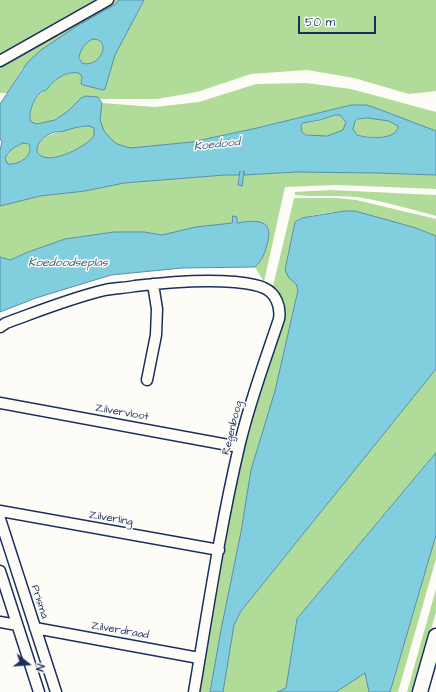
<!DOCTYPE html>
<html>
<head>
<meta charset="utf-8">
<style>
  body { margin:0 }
  #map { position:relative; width:436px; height:692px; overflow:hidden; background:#fdfcf7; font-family:"Architects Daughter",sans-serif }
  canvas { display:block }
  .north { position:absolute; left:8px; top:644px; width:40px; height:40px; -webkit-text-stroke:3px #fdfcf7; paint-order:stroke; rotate:107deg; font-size:11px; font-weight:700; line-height:16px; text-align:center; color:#1b2f5e }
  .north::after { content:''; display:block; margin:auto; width:14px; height:18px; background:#1b2f5e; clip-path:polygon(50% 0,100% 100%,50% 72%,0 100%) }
  .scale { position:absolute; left:298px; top:16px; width:78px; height:18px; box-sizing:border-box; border:2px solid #1b2f5e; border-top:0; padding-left:5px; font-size:12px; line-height:14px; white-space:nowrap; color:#1b2f5e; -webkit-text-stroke:3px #fdfcf7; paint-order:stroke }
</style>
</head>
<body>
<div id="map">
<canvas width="436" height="692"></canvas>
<div class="north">N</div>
<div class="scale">50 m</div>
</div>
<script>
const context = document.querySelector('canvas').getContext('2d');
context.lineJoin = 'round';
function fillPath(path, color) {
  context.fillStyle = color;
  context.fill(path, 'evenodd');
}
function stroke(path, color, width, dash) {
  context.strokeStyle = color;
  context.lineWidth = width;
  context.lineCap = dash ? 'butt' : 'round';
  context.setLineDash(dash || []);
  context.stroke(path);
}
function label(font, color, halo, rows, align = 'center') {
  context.font = font + ' "Architects Daughter",sans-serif';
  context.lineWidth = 3;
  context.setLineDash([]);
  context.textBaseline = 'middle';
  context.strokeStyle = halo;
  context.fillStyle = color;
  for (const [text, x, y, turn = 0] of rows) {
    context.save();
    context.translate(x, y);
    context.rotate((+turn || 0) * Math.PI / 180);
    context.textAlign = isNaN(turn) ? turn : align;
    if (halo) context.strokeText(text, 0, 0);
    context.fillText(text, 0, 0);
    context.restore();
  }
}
fillPath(new Path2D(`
  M 0,0 L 104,0 L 0,59 Z
  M 114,0 L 119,0 L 116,4 L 41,50 L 22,69 L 7,93 L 0,93 L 0,64 Z
  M 144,0 L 436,0 L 436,91 L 409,94 L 354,78 L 307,70 L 251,74 L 197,92 L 157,99 L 100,99 L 98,97 L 85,96 L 81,98 L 68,111 L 55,120 L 35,124 L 31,122 C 27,114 34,98 41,93 C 45,89 42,93 46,90 C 49,88 51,85 53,82 C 60,76 70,71 79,73 L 82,77 L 81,84 L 105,89 L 115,55 Z
  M 93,39 C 113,39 100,69 82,63 C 76,53 84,42 93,39 Z
  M 306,83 L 351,89 L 436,112 L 436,131 L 373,107 L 366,105 L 351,105 L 257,128 L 192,142 L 130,148 C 116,146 100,136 100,119 C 100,114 101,108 102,103 L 155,107 L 199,102 L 256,84 Z
  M 335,115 L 340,115 L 346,122 C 346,124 346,126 345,128 C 339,137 309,138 302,132 L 301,125 L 303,123 L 318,121 Z
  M 365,118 C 375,118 390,119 398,126 C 397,141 367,137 357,135 L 353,129 L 354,123 L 358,119 Z
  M 90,126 L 94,128 L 94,136 C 86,147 46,168 37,152 C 36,139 50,134 61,132 C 65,131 69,129 73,127 C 79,126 84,126 90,126 Z
  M 23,143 L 29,144 C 34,156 19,165 8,164 L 5,159 C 9,150 15,147 23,143 Z
  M 239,171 L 238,185 L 241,186 L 244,171 L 244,175 L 296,172 L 377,173 L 436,175 L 436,189 L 338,185 L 285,187 L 264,282 L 255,267 L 262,260 L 269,237 L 261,222 L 236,223 L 234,216 L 233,223 L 196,227 L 162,235 L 144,232 L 114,232 L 65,239 L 28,252 L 15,258 L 10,260 L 0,257 L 0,206 L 40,196 L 85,191 L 124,183 L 225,175 L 238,175 Z
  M 331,190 L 436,195 L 436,216 C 410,209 384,201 357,197 C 336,195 315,197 295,195 L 295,192 Z
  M 294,198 L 337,198 L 356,200 L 436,219 L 436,236 L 416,228 L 355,211 C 342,211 304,214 295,222 L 285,270 C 289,276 297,283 298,290 L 275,391 L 251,470 L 241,532 L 221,630 L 210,692 L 200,692 L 231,512 L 241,459 L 254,410 L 278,334 L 273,286 Z
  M 436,369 L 436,453 L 297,619 L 286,688 L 277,692 L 223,692 L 234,625 L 241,611 Z
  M 436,535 L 436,559 L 398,692 L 390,692 Z
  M 436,589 L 436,612 L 413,692 L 407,692 Z
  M 365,673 L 369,692 L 336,692 Z`), '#b0db99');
const water = new Path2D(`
  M 119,0 L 144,0 L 115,55 L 105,89 L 103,90 L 83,85 L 81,84 L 82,77 L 79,73 C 70,71 60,76 53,82 C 50,85 49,88 46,90 C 42,93 44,89 40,93 C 34,98 27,114 31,122 L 37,124 L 55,120 L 68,111 L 81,98 L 85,96 L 98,97 L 102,103 L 100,120 L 104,131 L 112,140 L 117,144 L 130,148 L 192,142 L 257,128 L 351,105 L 366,105 L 373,107 L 436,131 L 436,175 L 377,173 L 296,172 L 244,175 L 244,171 L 242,186 L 238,185 L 240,171 L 239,175 L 225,175 L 124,183 L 85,191 L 40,196 L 0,206 L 0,150 L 2,142 L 0,139 L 0,104 L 27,63 L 41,50 L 77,26 L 116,4 ZM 93,39 C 113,39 100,69 82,63 L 79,58 C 80,50 85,42 93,39 ZM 335,115 L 340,115 L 346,122 L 343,130 L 327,136 L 306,135 L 302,132 L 301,125 L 303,123 L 320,120 ZM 368,118 L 389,121 L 398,126 C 397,141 367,138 357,135 L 353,129 L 355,121 L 358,119 ZM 89,126 L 94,128 L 94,136 C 86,147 46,168 37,152 C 36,142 45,135 55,132 C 58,132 61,132 64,131 C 73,128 80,126 89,126 ZM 23,143 L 29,144 C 34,156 19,165 8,164 L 5,159 C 8,150 15,147 23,143 Z
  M 345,211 L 355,211 L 416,228 L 436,236 L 436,369 L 241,611 L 234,625 L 223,692 L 210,692 L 221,630 L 241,532 L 251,470 L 275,391 L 298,290 L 296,284 L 289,278 L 285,270 L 295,222 L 302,218 Z
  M 233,216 L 237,217 L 237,223 C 256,220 275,218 267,245 C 264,254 263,260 255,267 L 182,268 L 111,275 L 36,298 L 0,312 L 0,257 L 10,260 L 15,258 L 28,252 L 65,239 L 114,232 L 144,232 L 162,235 L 196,227 L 232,223 Z
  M 436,453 L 436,535 L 390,692 L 369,692 L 365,673 L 336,692 L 277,692 L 286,688 L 297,619 Z`);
fillPath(water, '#80cede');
stroke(water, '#588eab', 1);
const minor = new Path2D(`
  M 0,61 L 108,0
  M 0,327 L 6,323 C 39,311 71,298 105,290 C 114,288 125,288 135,286 C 168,282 201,279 235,282 C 244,283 256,284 264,288 C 276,293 281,307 279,319 C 265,361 249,403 239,447 C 220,528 208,610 194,692
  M 147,380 L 156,335 L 157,309 L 153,284
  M 0,403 L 239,447
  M 0,511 L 219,550
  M 0,519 L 56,692
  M 0,571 L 39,692
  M 0,622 L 17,625
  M 35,628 L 199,658`);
const secondary = new Path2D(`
  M 420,692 L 436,636`);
stroke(minor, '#1b2f5e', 13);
stroke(secondary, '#1b2f5e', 17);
stroke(minor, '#fdfcf7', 10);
stroke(secondary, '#fdfcf7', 14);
label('11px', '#1b2f5e', '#fdfcf7', [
  ["Zilvervloot",122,413,10],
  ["Regenboog",233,428,-76],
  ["Zilverling",111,519,10],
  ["Prisma",39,602,72],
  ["Zilverdraad",120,631,10]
]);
label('italic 12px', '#395f84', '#fdfcf7', [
  ["Koedood",217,145,-6],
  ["Koedoodseplas",68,263]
]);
</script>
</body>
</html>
